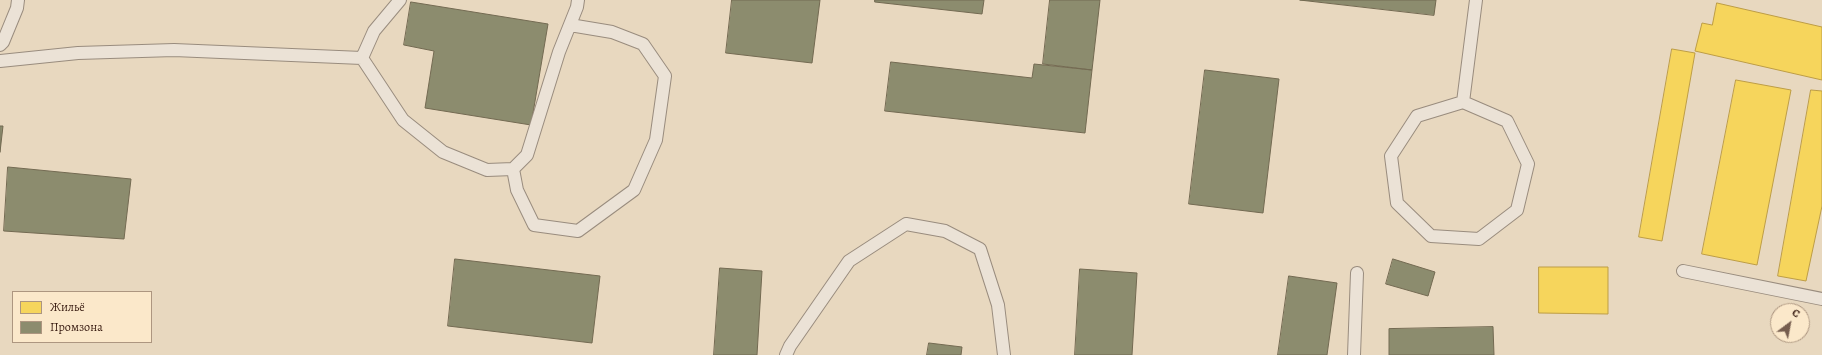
<!DOCTYPE html>
<html>
<head>
<meta charset="utf-8">
<style>
  body { margin:0 }
  #map { position:relative; width:1822px; height:355px; overflow:hidden; background:#e8d8bf; font-family:Alegreya,serif }
  canvas { display:block }
  .legend { position:absolute; left:12px; top:291px; width:140px; height:52px; box-sizing:border-box; background:#fbe8ca; border:1px solid #ad9680; margin:0; padding:5px 7px; list-style:none; font-size:12px; color:#381b11 }
  .legend li { display:flex; align-items:center; gap:8px; height:20px }
  .legend b { width:20px; border:1px solid #ad9680 }
  .north { position:absolute; left:1770px; top:303px; width:40px; height:40px; box-sizing:border-box; background:#fbe8ca; border:1px solid #ad9680; border-radius:50%; rotate:32deg; font-size:11px; font-weight:700; line-height:16px; text-align:center; color:#381b11 }
  .north::after { content:''; display:block; margin:auto; width:14px; height:18px; background:#765d4e; clip-path:polygon(50% 0,100% 100%,50% 72%,0 100%) }
</style>
</head>
<body>
<div id="map">
<canvas width="1822" height="355"></canvas>
<ul class="legend">
<li><b style="height:11px;background:#f6d55c"></b>Жильё</li>
<li><b style="height:11px;background:#8c8c6e"></b>Промзона</li>
</ul>
<div class="north">С</div>
</div>
<script>
const context = document.querySelector('canvas').getContext('2d');
context.lineJoin = 'round';
function fillPath(path, color) {
  context.fillStyle = color;
  context.fill(path, 'evenodd');
}
function stroke(path, color, width, dash) {
  context.strokeStyle = color;
  context.lineWidth = width;
  context.lineCap = dash ? 'butt' : 'round';
  context.setLineDash(dash || []);
  context.stroke(path);
}
const homes = new Path2D(`
  M 1717,3 L 1822,27 L 1822,80 L 1695,51 L 1702,23 L 1712,25 Z
  M 1672,49 L 1695,53 L 1662,241 L 1639,237 Z
  M 1736,80 L 1791,90 L 1757,265 L 1702,254 Z
  M 1811,90 L 1822,91 L 1822,206 L 1806,281 L 1778,276 Z
  M 1539,267 L 1608,267 L 1608,314 L 1539,313 Z`);
fillPath(homes, '#f6d55c');
stroke(homes, '#bd9d46', 1);
const industry = new Path2D(`
  M 732,0 L 820,0 L 812,63 L 726,53 Z
  M 875,0 L 984,0 L 982,14 L 875,2 Z
  M 1050,0 L 1100,0 L 1092,70 L 1043,64 Z
  M 1300,0 L 1436,0 L 1434,15 Z
  M 411,2 L 548,24 L 531,125 L 425,108 L 434,51 L 404,45 Z
  M 891,62 L 1032,78 L 1034,64 L 1092,70 L 1085,133 L 885,111 Z
  M 1205,70 L 1279,79 L 1263,213 L 1189,204 Z
  M 0,126 L 3,126 L 0,152 Z
  M 8,167 L 131,179 L 124,239 L 4,231 Z
  M 455,259 L 600,276 L 592,343 L 448,326 Z
  M 1393,259 L 1435,272 L 1428,296 L 1386,284 Z
  M 720,268 L 762,271 L 757,355 L 714,355 Z
  M 1080,269 L 1137,273 L 1132,355 L 1075,355 Z
  M 1289,276 L 1337,283 L 1327,355 L 1278,355 Z
  M 1493,327 L 1494,355 L 1389,355 L 1389,329 Z
  M 929,343 L 962,347 L 961,355 L 927,355 Z`);
fillPath(industry, '#8c8c6e');
stroke(industry, '#736a52', 1);
const lane = new Path2D(`
  M 0,45 L 3,42 L 17,8 L 18,0
  M 362,58 L 374,31 L 400,0
  M 0,61 L 78,53 L 174,50 L 362,58 L 403,120 L 443,152 L 487,170 L 513,169 L 527,155 L 559,52 L 577,7 L 578,0
  M 1463,102 L 1507,121 L 1528,164 L 1517,210 L 1479,239 L 1431,236 L 1397,203 L 1391,156 L 1417,116 Z
  M 1463,102 L 1476,0
  M 513,169 L 517,190 L 534,225 L 578,231 L 634,190 L 656,140 L 665,76 L 643,44 L 612,32 L 570,25
  M 1683,271 L 1822,299
  M 786,355 L 790,346 L 849,261 L 906,224 L 945,231 L 980,249 L 998,305 L 1004,355
  M 1354,355 L 1357,273`);
stroke(lane, '#998c7e', 14);
stroke(lane, '#ebe2d6', 12);
</script>
</body>
</html>
